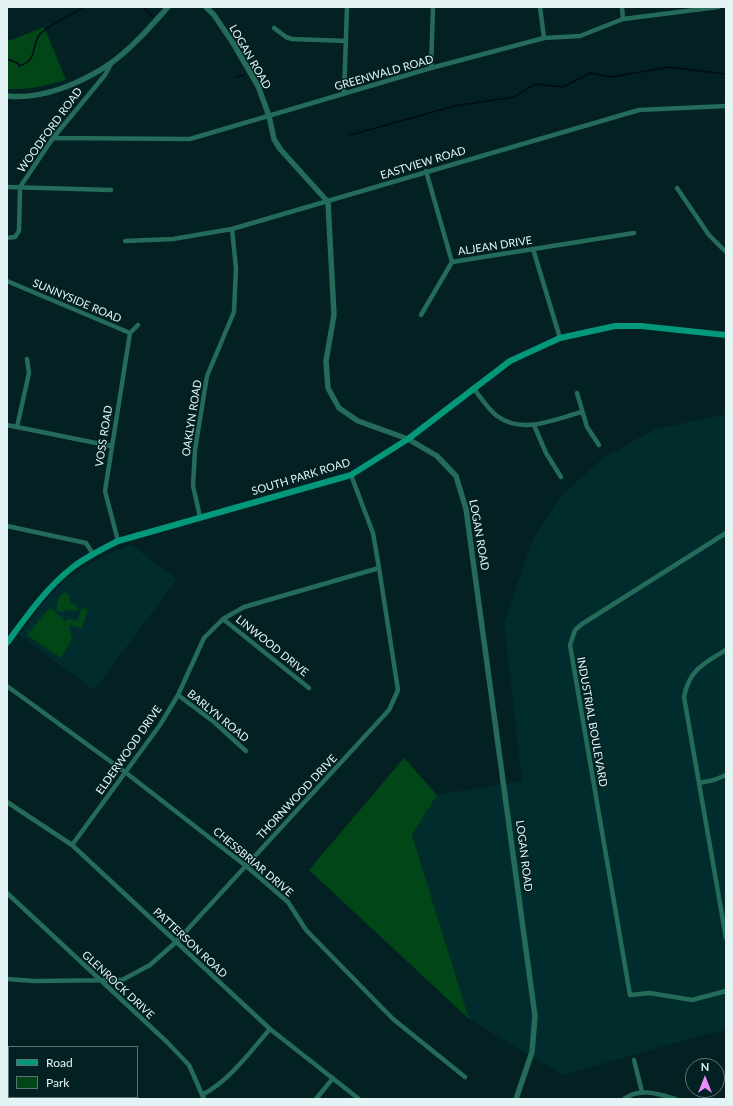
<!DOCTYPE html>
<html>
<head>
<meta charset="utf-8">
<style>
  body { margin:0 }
  #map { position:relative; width:733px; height:1106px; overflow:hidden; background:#032122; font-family:Lato,sans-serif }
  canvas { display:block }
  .frame { position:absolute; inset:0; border:8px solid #e4f4f5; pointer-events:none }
  .legend { position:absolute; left:8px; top:1046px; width:130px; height:52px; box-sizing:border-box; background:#032122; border:1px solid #5d7576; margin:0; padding:5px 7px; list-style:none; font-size:12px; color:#e4f4f5 }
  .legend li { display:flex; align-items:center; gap:8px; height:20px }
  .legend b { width:20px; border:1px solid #5d7576 }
  .north { position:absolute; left:685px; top:1058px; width:40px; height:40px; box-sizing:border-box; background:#032122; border:1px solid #5d7576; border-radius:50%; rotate:0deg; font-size:11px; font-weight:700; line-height:16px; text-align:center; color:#e4f4f5 }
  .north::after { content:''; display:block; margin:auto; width:14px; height:18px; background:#ea8dfd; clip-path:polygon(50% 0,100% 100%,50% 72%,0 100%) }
</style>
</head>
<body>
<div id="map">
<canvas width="733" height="1106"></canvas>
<div class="frame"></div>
<ul class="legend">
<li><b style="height:5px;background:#04987b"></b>Road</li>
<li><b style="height:11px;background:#004617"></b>Park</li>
</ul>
<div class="north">N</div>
</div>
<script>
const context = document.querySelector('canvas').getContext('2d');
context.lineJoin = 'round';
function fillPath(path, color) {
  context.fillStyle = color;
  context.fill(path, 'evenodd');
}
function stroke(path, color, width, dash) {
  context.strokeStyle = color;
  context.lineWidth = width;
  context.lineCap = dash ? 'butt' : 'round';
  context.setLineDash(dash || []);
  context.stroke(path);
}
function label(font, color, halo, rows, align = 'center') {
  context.font = font + ' Lato,sans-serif';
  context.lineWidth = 3;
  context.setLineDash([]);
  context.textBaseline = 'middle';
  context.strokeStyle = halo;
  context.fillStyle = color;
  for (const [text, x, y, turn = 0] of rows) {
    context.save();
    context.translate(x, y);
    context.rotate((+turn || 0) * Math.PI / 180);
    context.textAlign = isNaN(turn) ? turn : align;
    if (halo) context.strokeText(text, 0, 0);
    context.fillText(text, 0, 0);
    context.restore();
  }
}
fillPath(new Path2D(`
  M 726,414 L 726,1030 L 699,1036 L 563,1075 L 469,1019 L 412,835 L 437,795 L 522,781 L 504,623 L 533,539 L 560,497 L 603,458 L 653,430 Z
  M 131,545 L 177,579 L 94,690 L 19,635 L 40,607 L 63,582 L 84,567 L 108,554 Z`), '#002c2d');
fillPath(new Path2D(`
  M 44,27 L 66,80 C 46,86 27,90 7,89 L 7,40 L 11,40 Z
  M 64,592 L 70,595 L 70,603 L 75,604 L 78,611 L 68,610 L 61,612 L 56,610 L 58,599 Z
  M 50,607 L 66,622 L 67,619 L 77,621 L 82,608 L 88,609 L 82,628 L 69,625 L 72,639 L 61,658 L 27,635 Z
  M 404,758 L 437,795 L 412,835 L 469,1019 L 309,870 Z`), '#004617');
stroke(new Path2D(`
  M 142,7 L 152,16
  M 7,59 L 18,63 L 19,66 C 39,60 30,47 40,34 C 47,26 72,15 83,7
  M 260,74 L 268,74
  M 235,77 L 244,75
  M 351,135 L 454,106 L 514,97 L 535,84 L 563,87 L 590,73 L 611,77 L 670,67 L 726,74`), '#000b1b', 1.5);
stroke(new Path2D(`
  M 540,7 L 544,38
  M 622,7 L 623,19
  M 274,28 L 286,37 L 292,39 L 346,41
  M 431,68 L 433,7
  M 344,94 L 347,7
  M 53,138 L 190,139 L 431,68 L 544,38 L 580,36 L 623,19 L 718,7
  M 426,171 L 452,262 L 634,233
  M 7,187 L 111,190
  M 677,188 L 709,235 L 726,252
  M 7,238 L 15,237 L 19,231 L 20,187 L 53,138 L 105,75 L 111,64
  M 125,241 L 173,239 L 232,229 L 639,110 L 726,106
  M 533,249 L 560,338
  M 7,281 L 130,333
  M 421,315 L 452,262
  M 130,333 L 138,325
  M 473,388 C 480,396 488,409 497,416 C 523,435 554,419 582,412
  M 577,393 L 587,427 L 599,445
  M 7,425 L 111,446
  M 534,425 L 546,453 L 561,477
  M 17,427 L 29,373 L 27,359
  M 200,517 L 193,486 L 195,450 L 207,376 L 234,312 L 236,268 L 232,229
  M 7,526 L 86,543 L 93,554
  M 726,533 L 582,624 L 575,630 L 570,645 L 630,995 L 650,993 L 692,1000 L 726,991
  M 118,541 L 105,491 L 130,333
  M 223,619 L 309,688
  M 726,650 C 704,663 689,670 684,697 L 726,938
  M 7,686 L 125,772 L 246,866 L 288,902 L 306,930 L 393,1019 L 465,1077
  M 178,695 L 214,722 L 246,751
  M 699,783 L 714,780 L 726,775
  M 7,802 L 72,845 L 270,1029 L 359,1099
  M 72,845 L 160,725 L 178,695 L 204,638 L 223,619 L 244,607 L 379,568
  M 7,893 L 167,1042 L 189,1065 L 204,1099
  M 7,979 L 34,981 L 118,980 L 122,980 L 150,965 L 176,942 L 389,710 L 398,690 L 379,568 L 373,533 L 351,475
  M 7,1057 L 9,1056
  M 634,1060 L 642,1092
  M 202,1095 C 230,1080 250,1052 270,1029
  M 72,1097 L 74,1099
  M 316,1099 L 333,1078
  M 624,1099 C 639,1087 659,1094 675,1099`), '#246b59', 4.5);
stroke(new Path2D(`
  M 206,7 L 214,15 L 233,43 L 258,86 L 269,116 L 274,139 L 280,149 L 328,202 L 334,315 L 326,361 L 328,388 L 339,408 L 358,421 L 408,439 L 437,456 L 456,476 L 466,509 L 535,1016 L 532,1052 L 516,1099
  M 7,96 C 42,100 82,83 111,63 C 132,48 150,27 168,7`), '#246b59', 5.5);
stroke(new Path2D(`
  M 7,643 C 26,617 46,588 73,567 C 86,557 102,549 118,541 L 351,475 L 408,439 L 510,361 L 560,338 L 615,326 L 641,326 L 726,335`), '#04987b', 6);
label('11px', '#e4f4f5', '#032122', [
  ["LOGAN ROAD",250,57,60],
  ["GREENWALD ROAD",384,73,-16],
  ["WOODFORD ROAD",50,130,-54],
  ["EASTVIEW ROAD",423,163,-17],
  ["ALJEAN DRIVE",495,246,-9],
  ["SUNNYSIDE ROAD",77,301,23],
  ["OAKLYN ROAD",192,418,-81],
  ["VOSS ROAD",104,436,-81],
  ["SOUTH PARK ROAD",301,477,-17],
  ["LOGAN ROAD",479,535,80],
  ["LINWOOD DRIVE",272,646,39],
  ["BARLYN ROAD",218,716,39],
  ["INDUSTRIAL BOULEVARD",592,722,80],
  ["ELDERWOOD DRIVE",129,750,-55],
  ["THORNWOOD DRIVE",297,797,-47],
  ["LOGAN ROAD",524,856,83],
  ["CHESSBRIAR DRIVE",253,862,40],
  ["PATTERSON ROAD",190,943,43],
  ["GLENROCK DRIVE",118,985,43]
]);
</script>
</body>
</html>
